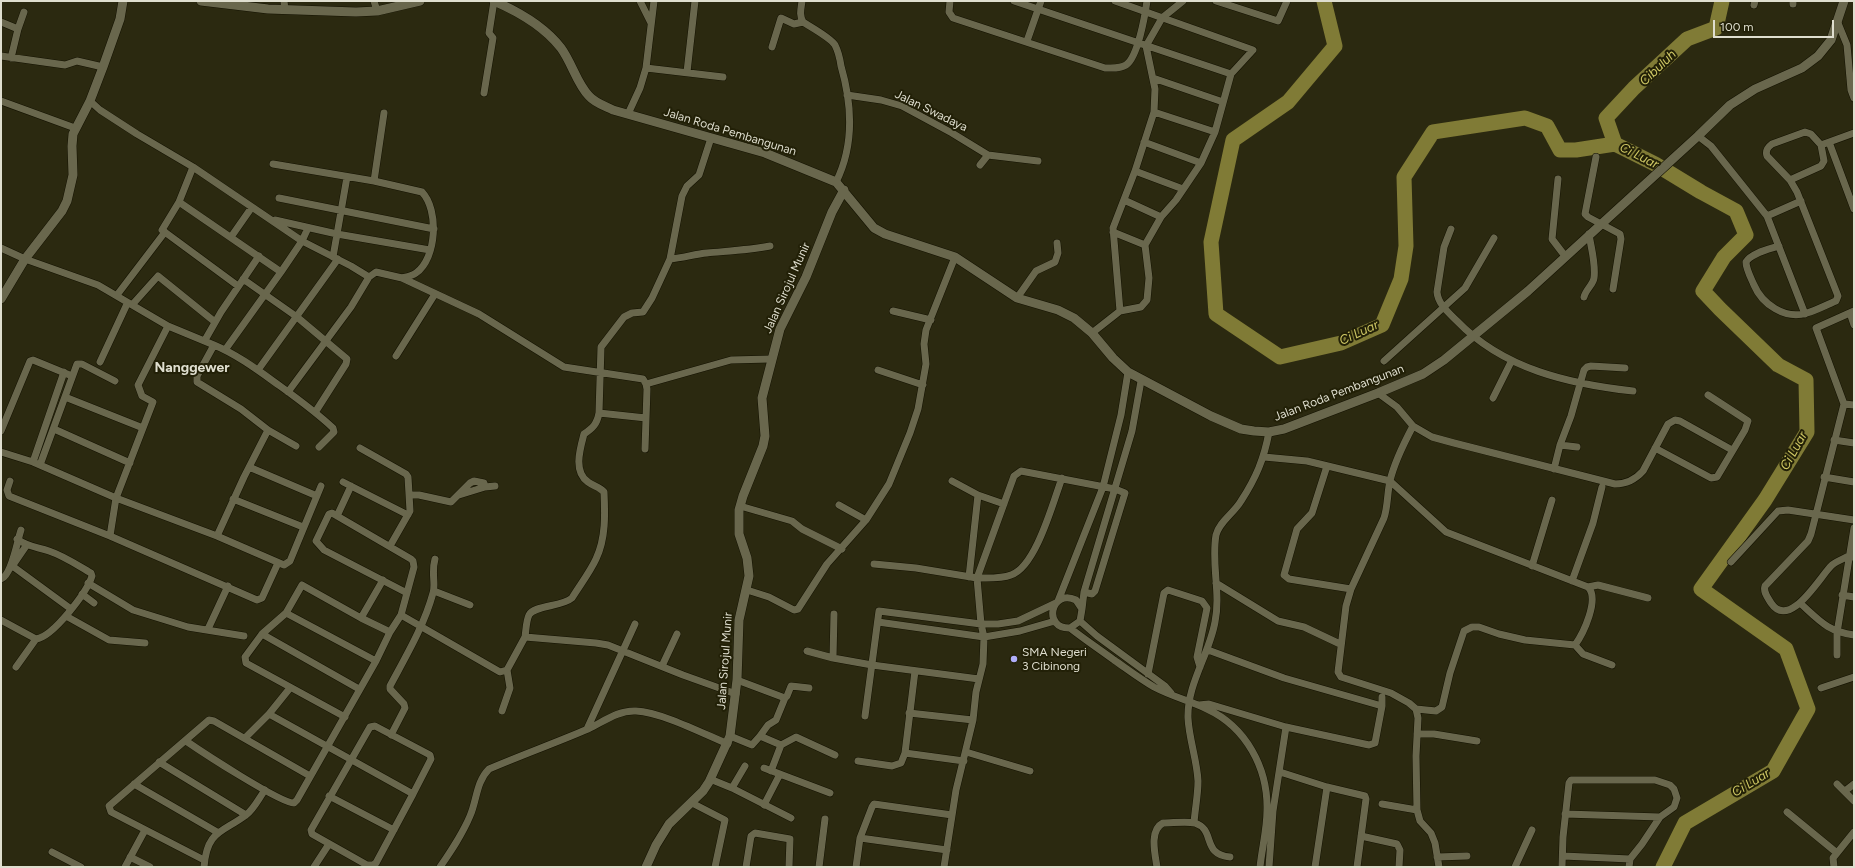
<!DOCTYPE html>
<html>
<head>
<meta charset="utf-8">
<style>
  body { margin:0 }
  #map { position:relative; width:1855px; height:868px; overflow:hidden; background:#2b2910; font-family:Figtree,sans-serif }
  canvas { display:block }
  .frame { position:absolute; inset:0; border:2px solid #dfdecf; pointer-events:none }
  .scale { position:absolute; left:1713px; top:20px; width:121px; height:18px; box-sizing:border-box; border:2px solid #dfdecf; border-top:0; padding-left:5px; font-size:12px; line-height:14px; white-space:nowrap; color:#dfdecf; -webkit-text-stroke:3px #222007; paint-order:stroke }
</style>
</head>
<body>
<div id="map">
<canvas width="1855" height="868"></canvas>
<div class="frame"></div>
<div class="scale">100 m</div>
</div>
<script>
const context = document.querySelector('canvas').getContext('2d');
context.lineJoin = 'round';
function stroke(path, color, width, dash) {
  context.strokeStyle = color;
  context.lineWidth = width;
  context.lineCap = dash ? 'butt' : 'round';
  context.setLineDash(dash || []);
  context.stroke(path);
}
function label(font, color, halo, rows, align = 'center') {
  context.font = font + ' Figtree,sans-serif';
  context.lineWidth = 4;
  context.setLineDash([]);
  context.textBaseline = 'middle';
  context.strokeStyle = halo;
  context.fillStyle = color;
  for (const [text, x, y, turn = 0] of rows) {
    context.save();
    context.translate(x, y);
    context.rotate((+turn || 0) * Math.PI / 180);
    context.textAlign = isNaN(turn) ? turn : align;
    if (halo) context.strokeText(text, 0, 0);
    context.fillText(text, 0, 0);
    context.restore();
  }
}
stroke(new Path2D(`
  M 1324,1 L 1335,46 L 1288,102 L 1233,140 L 1211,242 L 1216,314 L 1280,357 L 1341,343 L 1382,325 L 1401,279 L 1406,246 L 1404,177 L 1433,132 L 1525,118 L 1547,126 L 1560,150 L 1576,150 L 1615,144 L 1655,164 L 1701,192 L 1736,211 L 1746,235 L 1724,257 L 1703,291 L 1720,309 L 1778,365 L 1806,380 L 1807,432 L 1765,500 L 1701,589 L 1786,649 L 1808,709 L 1773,771 L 1685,823 L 1663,867
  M 1615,144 L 1606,118 L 1634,88 L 1687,39 L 1716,28 L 1722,1`), '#807b36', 15);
const minor = new Path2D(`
  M 284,1 L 285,10
  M 374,1 L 377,11
  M 640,1 L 651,23
  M 802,1 C 801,9 799,15 803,22 C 811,27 831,38 835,45 C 838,51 840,59 841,66 C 852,104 854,146 836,182
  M 950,1 L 949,12 L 953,18 L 1105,68 C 1112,68 1120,69 1126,65 C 1138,57 1145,15 1147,1
  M 1014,1 L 1231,74
  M 1115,1 L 1253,50 L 1231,74 L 1215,132 L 1201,163 L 1176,200 L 1161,217 L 1145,245 L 1149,278 L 1147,300 L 1141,307 L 1120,311
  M 1216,1 L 1278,21 L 1287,1
  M 1793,4 L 1793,1
  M 1754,5 L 1755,1
  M 1,22 L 18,29 L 11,58
  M 1838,23 L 1847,45 L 1851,90 L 1854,98
  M 18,29 L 24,12
  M 1027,41 L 1041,1
  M 772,47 L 781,18 L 794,24 L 803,22
  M 1,56 L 65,65 L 77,61 L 103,67
  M 646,68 L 723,77
  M 687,72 L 695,1
  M 1153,78 L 1223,102
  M 484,93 L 493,38 L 489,33 L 494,1
  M 847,95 L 881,100 L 902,106 L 952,133 L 988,155 L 980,165
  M 1,101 L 75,128
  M 90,101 L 100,110 L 137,134 L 193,167 L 302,241 L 351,266 L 369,277
  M 1154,112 L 1215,132
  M 628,114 L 640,88 L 646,68 L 654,1
  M 1698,136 L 1711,146 L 1767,216 L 1805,314
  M 1144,142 L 1201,163
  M 1829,142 L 1854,209
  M 988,155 L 1038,161
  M 1596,157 L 1585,214 L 1588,217 L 1620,234 L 1621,239 L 1613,289
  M 273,164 L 374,181 L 422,192 C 439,210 437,258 416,273 C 412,276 406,277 402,278
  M 193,167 L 179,202 L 162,230 L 238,286
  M 1135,171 L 1183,189
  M 1558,179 L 1552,239 L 1565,256
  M 1790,180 L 1821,166 L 1824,161 L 1821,145
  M 374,181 L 384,113
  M 279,198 L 434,229
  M 1124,200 L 1161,217
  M 179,202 L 281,272
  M 1767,216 L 1801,201
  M 275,220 L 337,234 L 430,250
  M 1451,229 L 1444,247 L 1437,292 C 1438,304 1448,312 1457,321 C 1503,369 1569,384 1633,391
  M 1113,232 L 1145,245
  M 231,237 L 252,207
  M 1779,246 C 1770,249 1751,253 1746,262 C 1746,269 1751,278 1754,285 C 1762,304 1785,320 1807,313 C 1817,310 1826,305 1836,301 L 1838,296 L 1797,192 L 1790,180 L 1767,156 C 1765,150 1768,147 1772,144 L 1805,132 L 1811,134 L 1821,145 L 1854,133
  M 1,248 L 25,259 L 98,285 L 168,326 L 214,345 L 197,376 L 197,382 L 241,409 L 268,430 L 296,446
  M 333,257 L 347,177
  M 670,259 C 683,258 695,254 707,253 C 728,251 749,250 770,246
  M 243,279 L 297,317 L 347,359 L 346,364 L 316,411
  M 117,295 L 165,232
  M 1584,297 C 1586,289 1593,285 1594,278 C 1596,264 1591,248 1589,234
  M 1017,298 L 1036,271 L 1055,262 L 1058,253 L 1057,243
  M 132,305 L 158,276 L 215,322
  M 893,311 L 931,320
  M 1854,311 L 1816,328 L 1844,404 L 1811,534 L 1808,541 L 1765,586 C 1763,592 1768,598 1771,603 C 1790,631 1820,576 1832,565 C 1837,561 1843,559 1849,556 L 1854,557
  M 1850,313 L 1854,325
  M 1092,333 L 1120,311 L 1113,228 L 1135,171 L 1154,112 L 1155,89 L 1146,46 L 1162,18 L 1183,1
  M 205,340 L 221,312 L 259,256
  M 214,345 C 238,355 259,371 280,386 C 298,399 316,412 333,428 L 334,432 L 319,447
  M 225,350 L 281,272 L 302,241 L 308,228
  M 396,356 L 435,294
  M 1384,361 L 1465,288 L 1494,238
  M 100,362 L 127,304
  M 258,370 L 338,259
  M 878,370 L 923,385
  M 646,384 L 731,360 L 771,359
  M 288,392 L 351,307 L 369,277 L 376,272 L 402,278 L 479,314 L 564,367 L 643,379 L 646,384 L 647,389 L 645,449
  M 1378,393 L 1397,407 L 1413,426 C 1404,443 1394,463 1390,481 C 1387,494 1388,506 1384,518 L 1351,589 L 1346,606 L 1338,672 L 1341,677 L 1391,693 L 1409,703 L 1416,709 L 1418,718 L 1416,756 L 1417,810 L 1420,821 L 1431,833 L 1435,843 L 1439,867
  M 65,397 L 143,428
  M 1493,398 L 1511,362
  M 1844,404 L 1854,405
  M 599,413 L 646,418
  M 1413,426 L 1432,437 L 1454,443 L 1615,484 C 1627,484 1635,480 1643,471 L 1668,424 L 1675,420 L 1680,421 L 1732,450
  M 54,429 L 130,463
  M 1,431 L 30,361 L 33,360 L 72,376
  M 1834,440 L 1854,443
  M 1560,445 L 1571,416 L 1584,370 L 1587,367 L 1591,366 L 1625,368
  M 360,448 L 406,474 L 408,477 L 410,511 L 390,546
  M 1655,448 L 1711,478 L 1717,477 L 1745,430 L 1748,421 L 1708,395
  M 1,452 L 33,462 L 116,498 L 217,536 L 284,565 L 290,561 L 321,486
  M 1264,457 L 1307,461 L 1390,481 L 1446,532 L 1588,587 C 1600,599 1583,634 1575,645
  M 33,462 L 64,372
  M 40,465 L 77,364 L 82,364 L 115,381
  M 1327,466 L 1312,513 L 1297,529 L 1284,575 L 1289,579 L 1351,589
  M 249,467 L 317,496
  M 1554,469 L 1560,445 L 1577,447
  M 1824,477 L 1854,482
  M 1062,478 C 1053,502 1036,567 1011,575 C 1001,579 988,578 977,578 L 1014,476 L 1021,471 L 1115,489 L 1125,493 L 1095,591 L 1092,594 L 1084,592
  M 10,481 L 7,490 L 9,496 L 110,536 L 257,600 L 262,598 L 278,563
  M 952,481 L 978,495 L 969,577
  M 343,482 L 408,515
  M 410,495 L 419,495 L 451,502 L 470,483 L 474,481 L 484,483 L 485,487
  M 459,495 L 485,487 L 495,486
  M 978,495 L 1004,504
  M 233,499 L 303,527
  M 839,505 L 866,520
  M 740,506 L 792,521 L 802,529 L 842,549
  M 337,516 L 351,486
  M 110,536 L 116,498 L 153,402 L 142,396 L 138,385 L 168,326
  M 217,536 L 244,477 L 268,430
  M 1731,562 L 1778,511 L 1788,510 L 1854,520
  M 874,564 L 916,568 L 977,578 L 981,624 L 984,637 L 983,664 L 976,692 L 973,720 L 956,790 L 944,867
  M 11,565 L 71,609
  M 13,565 L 26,546
  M 1532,566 L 1552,500
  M 1,579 C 12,575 17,541 21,530
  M 1572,581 L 1593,523 L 1602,487
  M 88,583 L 133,610 L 188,627 L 244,636
  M 1216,583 L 1278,621 L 1304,627 L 1340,644
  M 1588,587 L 1598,585 L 1648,598
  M 747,590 L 769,597 L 794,610 L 798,609 L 827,564 L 866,520 L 889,484 L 910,433 L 918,409 L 926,364 L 924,344 L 926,330 L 955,257
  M 434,591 L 470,605
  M 82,594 L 94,603
  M 1842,595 L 1854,597
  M 1058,601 L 1103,487 L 1121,415 L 1128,372
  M 1800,603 C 1820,621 1827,631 1854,635
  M 1082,609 L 1084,592 L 1132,431 L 1141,381
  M 286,613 L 376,661
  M 834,614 L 833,658 L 872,665 L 979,679
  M 401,615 L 500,672 L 507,670 L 525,637 L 596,643 L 608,645 L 683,675 L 736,694
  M 66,616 L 109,640 L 145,643
  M 361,618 L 383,580
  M 1,620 L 36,639 C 53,637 87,592 92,576 L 91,573 C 77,565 64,556 49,551 C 37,547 28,547 17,539
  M 1080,621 L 1097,636 L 1165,686 L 1171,693
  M 878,622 L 984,637 L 1020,631 L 1055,621
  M 1070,628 L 1080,621 L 1082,609 L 1076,600 C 1051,588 1042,629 1070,628 C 1084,639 1099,649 1114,660 C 1127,669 1140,679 1154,687 C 1171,696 1190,701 1207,709 C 1246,727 1268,768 1267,810 C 1267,829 1262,848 1260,867
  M 208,629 L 228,586
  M 262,634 L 286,613 L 302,585 L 361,618 L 390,632
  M 525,637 C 526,631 526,621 529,615 C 534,605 562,607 572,598 C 580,585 590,572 596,559 C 606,538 605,514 604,492 C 600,487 593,486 588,482 C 573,472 580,449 584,434 C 593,428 597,424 599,413 L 601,347 L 624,317 L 632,313 L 643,312 L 652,298 L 670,259 L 682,196 L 687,186 L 699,175 L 711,138
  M 1208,650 L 1284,678 L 1382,706
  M 807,651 L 833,658
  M 1837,655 L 1837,633 L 1854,528
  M 662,666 L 677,634
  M 16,667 L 36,639
  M 1148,674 L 1164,593 L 1168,590 L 1202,601 L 1207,608 L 1197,657 L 1200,667
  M 737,680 L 785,698 L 787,696 L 791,686 L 809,688
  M 1821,688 L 1854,677
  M 1199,705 L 1209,704 L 1286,727 L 1369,745 L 1375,743 L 1382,706 L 1382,697
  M 1416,709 L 1436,711 L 1442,707 L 1450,673 L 1464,631 L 1472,627 L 1479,627 L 1499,634 L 1525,640 L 1575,645 L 1583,654 L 1612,665
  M 502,711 L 510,688 L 507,670
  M 909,713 L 973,720
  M 269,714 L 413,794 L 376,863 L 373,865 L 367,865 L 312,834 L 311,830 L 370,727 L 375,726 L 430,755 L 431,759 L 413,794
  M 865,716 L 879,611 L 981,624 L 998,624 L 1018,621 L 1056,603
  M 345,717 L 246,663 L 245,657 L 262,634 L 359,689
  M 587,729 L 635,624
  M 1417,734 L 1434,734 L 1477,741
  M 391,735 L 405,708 L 404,704 L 390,689 L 390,686 C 406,656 424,626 433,593 C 436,584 431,573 435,559
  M 730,736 L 752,745 L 760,736 L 781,745 L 796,737 L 835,755
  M 760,736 L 768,725 L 776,720 L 785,698
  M 245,738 L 269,714 L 290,688
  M 186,741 C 202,752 280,803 294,803 L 297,800 L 376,661 L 390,632 L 401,615 L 414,567 L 413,561 L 411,559 L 332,513 L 329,514 L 316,541 L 324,550 L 407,593
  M 966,752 L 1030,771
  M 905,753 L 964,761
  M 858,761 L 892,766 L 901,763 L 905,753 L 915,671
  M 159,762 L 246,815
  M 764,768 L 830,793
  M 771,771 L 781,745
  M 1280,772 L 1327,787 L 1365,796 L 1366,799 L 1357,867
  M 710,779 L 732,788 L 791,818
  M 134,784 L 217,832
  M 1837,784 L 1854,801
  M 732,788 L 745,766
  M 1845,791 L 1854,784
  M 329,796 L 394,830
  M 692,803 L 725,820 L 715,867
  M 1382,804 L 1417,810
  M 764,805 L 780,774
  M 1787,812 L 1837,853
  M 1565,814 L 1660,817
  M 1194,823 C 1195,809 1198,795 1198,781 C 1197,760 1189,739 1188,718 C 1187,684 1209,655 1215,622 C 1221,593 1211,564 1216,535 C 1219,522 1234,513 1241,501 C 1256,478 1264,459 1269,432
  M 1361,836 L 1397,844 L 1400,850 L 1399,867
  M 860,838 L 947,850
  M 52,852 L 81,867
  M 1563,856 L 1630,859
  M 130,857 L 150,867
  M 1437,857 L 1467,856
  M 204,860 L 111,812 L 109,806 L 209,720 L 214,721 L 310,776
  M 125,867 L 145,830
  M 204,867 C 207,830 222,833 246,815 C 254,809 259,798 265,790
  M 314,867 L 329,844
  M 440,867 C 451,851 462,835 470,816 C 477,800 476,782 489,769 C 522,755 555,743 588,729 C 603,722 618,710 636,711 C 661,712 704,734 728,744
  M 746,867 L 751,836 L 755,833 L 790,839 L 789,867
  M 819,867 L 825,819
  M 856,867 L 860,838 L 872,807 L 874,804 L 952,815
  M 1157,867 C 1155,854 1149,830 1163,823 C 1173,823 1186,821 1195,823 C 1216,830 1201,854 1230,857
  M 1269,867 L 1273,811 L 1286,727
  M 1315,867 L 1327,787
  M 1515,867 L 1532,830
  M 1562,867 L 1563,837 L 1569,783 L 1571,780 L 1655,780 L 1670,785 L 1674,789 L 1677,798 L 1674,807 L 1660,817 L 1642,844 L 1630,859 L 1629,867
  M 1834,867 L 1833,858 L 1854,832`);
const tertiary = new Path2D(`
  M 201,1 L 268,9 L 356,12 L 377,11 L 420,1
  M 494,1 C 517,11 545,27 561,48 C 572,63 577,84 589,96 C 595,103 605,106 613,110 L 765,153 L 836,182 L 874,228 L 885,234 L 955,257 L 1017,298 L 1058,310 L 1074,318 L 1092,333 L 1113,358 L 1128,372 L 1211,416 L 1241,429 L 1254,431 L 1269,432 L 1284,429 L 1378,393 L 1423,374 L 1444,360 L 1528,291 L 1698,136 L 1730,105 L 1755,89 L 1802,68 L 1818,56 L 1831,40 L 1844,1
  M 1,299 L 25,259 L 62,211 L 67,201 L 73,175 L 72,146 L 73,134 L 90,101 L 103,67 L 120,19 L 123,1
  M 646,867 L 656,845 L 669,824 L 703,791 L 709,782 L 730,736 L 737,680 L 739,620 L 749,576 L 747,558 L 739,534 L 739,510 L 743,496 L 763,446 L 765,436 L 762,398 L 780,329 L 806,277 L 832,212 L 844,190`);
stroke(minor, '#141200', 8);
stroke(tertiary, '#141200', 10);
stroke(minor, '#69674d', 7);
stroke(tertiary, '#69674d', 9);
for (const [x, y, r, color] of [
  [1014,659,4,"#b0aefa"]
]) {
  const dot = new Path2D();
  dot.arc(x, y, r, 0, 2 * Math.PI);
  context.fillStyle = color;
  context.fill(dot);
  stroke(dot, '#222007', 1.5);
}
label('12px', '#dfdecf', '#222007', [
  ["Jalan Swadaya",931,111,26],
  ["Jalan Roda Pembangunan",730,132,17],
  ["Jalan Sirojul Munir",787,288,-66],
  ["Jalan Roda Pembangunan",1339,393,-21],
  ["Jalan Sirojul Munir",725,661,-86]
]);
label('12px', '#dfdecf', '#222007', [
  ["SMA Negeri",1022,652],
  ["3 Cibinong",1022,666]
], 'left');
label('italic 13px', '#cec764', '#222007', [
  ["Cibuluh",1658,68,-44],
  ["Ci Luar",1639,156,27],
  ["Ci Luar",1359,333,-25],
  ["Ci Luar",1794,451,-61],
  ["Ci Luar",1751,783,-31]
]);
label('bold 14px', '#dfdecf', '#222007', [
  ["Nanggewer",192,368]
]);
</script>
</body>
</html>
